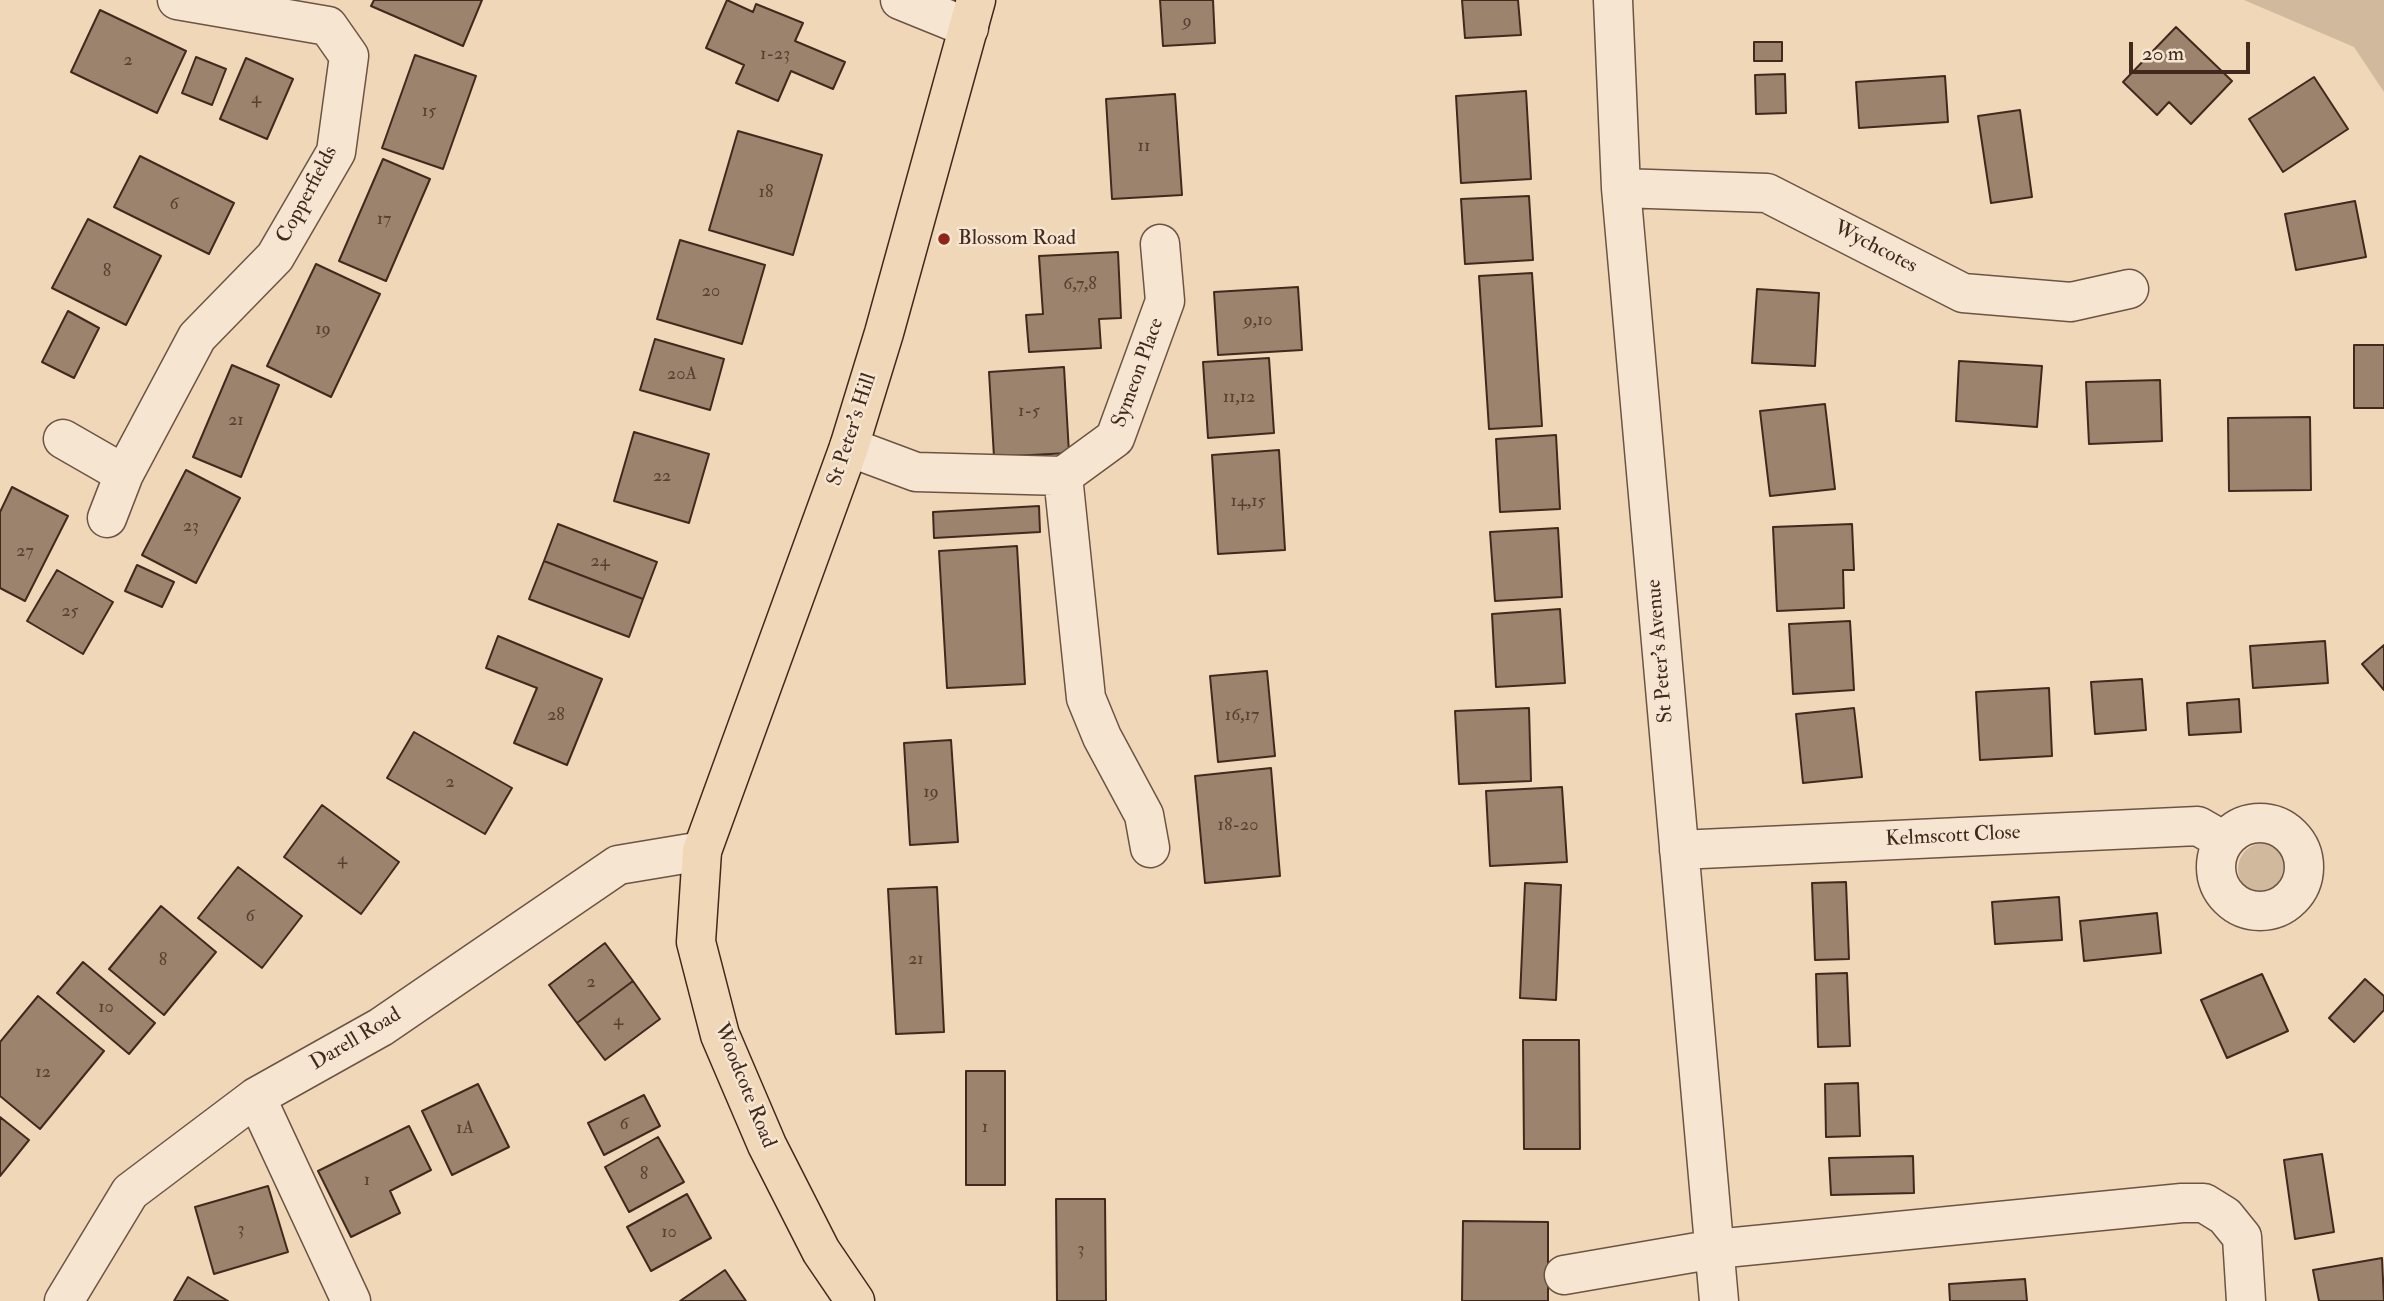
<!DOCTYPE html>
<html>
<head>
<meta charset="utf-8">
<style>
  body { margin:0 }
  #map { position:relative; width:2384px; height:1301px; overflow:hidden; background:#efd7b8; font-family:"IM FELL Double Pica",serif }
  canvas { display:block }
  .scale { position:absolute; left:2129px; top:42px; width:121px; height:32px; box-sizing:border-box; border:4px solid #41291d; border-top:0; padding-left:9px; font-size:21px; line-height:24px; white-space:nowrap; color:#41291d; -webkit-text-stroke:5px #f5e5d1; paint-order:stroke }
</style>
</head>
<body>
<div id="map">
<canvas width="2384" height="1301"></canvas>
<div class="scale">20 m</div>
</div>
<script>
const context = document.querySelector('canvas').getContext('2d');
context.lineJoin = 'round';
function fillPath(path, color) {
  context.fillStyle = color;
  context.fill(path, 'evenodd');
}
function stroke(path, color, width, dash) {
  context.strokeStyle = color;
  context.lineWidth = width;
  context.lineCap = dash ? 'butt' : 'round';
  context.setLineDash(dash || []);
  context.stroke(path);
}
function label(font, color, halo, rows, align = 'center') {
  context.font = font + ' "IM FELL Double Pica",serif';
  context.lineWidth = 5;
  context.setLineDash([]);
  context.textBaseline = 'middle';
  context.strokeStyle = halo;
  context.fillStyle = color;
  for (const [text, x, y, turn = 0] of rows) {
    context.save();
    context.translate(x, y);
    context.rotate((+turn || 0) * Math.PI / 180);
    context.textAlign = isNaN(turn) ? turn : align;
    if (halo) context.strokeText(text, 0, 0);
    context.fillText(text, 0, 0);
    context.restore();
  }
}
fillPath(new Path2D(`
  M 2244,0 L 2384,0 L 2384,92 L 2354,47 Z
  M2238 869a26 26 0 1 1 52 0a26 26 0 1 1-52 0Z`), '#d1b99e');
const building = new Path2D(`
  M 374,0 L 482,0 L 463,46 L 371,6 Z
  M 727,0 L 753,12 L 756,4 L 803,23 L 795,41 L 845,62 L 833,89 L 791,71 L 778,101 L 736,83 L 744,65 L 706,48 Z
  M 1160,0 L 1213,0 L 1215,43 L 1163,46 Z
  M 1462,0 L 1518,0 L 1521,35 L 1465,38 Z
  M 100,10 L 186,51 L 157,113 L 71,72 Z
  M 2176,27 L 2232,81 L 2191,124 L 2169,102 L 2157,115 L 2123,82 Z
  M 1754,42 L 1782,42 L 1782,61 L 1754,61 Z
  M 415,55 L 476,76 L 443,169 L 382,148 Z
  M 196,57 L 226,69 L 212,105 L 182,93 Z
  M 246,58 L 293,79 L 267,139 L 220,119 Z
  M 1785,74 L 1786,113 L 1756,114 L 1755,75 Z
  M 1945,76 L 1948,122 L 1859,128 L 1856,82 Z
  M 2314,77 L 2348,129 L 2283,172 L 2249,119 Z
  M 1526,91 L 1531,179 L 1461,183 L 1456,96 Z
  M 1175,94 L 1182,195 L 1112,199 L 1106,99 Z
  M 2020,110 L 2032,197 L 1991,203 L 1978,116 Z
  M 738,131 L 822,155 L 793,255 L 709,230 Z
  M 140,156 L 234,203 L 209,254 L 114,207 Z
  M 383,159 L 430,179 L 386,281 L 339,261 Z
  M 1529,196 L 1533,260 L 1465,264 L 1461,199 Z
  M 2355,201 L 2366,257 L 2296,270 L 2285,214 Z
  M 88,219 L 161,256 L 126,325 L 52,288 Z
  M 680,240 L 765,265 L 742,344 L 657,319 Z
  M 1118,252 L 1121,318 L 1099,319 L 1101,348 L 1029,352 L 1026,315 L 1043,314 L 1039,256 Z
  M 316,264 L 380,294 L 331,397 L 267,366 Z
  M 1532,273 L 1542,426 L 1489,429 L 1479,276 Z
  M 1298,287 L 1302,350 L 1218,355 L 1214,292 Z
  M 1757,289 L 1819,293 L 1815,366 L 1752,363 Z
  M 68,311 L 99,328 L 74,378 L 42,362 Z
  M 655,339 L 724,359 L 710,410 L 640,390 Z
  M 2354,345 L 2384,345 L 2384,408 L 2354,408 Z
  M 1269,358 L 1274,433 L 1208,438 L 1203,362 Z
  M 1959,361 L 2042,366 L 2037,427 L 1956,421 Z
  M 232,365 L 279,385 L 241,477 L 193,457 Z
  M 1064,367 L 1069,453 L 994,457 L 989,372 Z
  M 2160,380 L 2162,441 L 2089,444 L 2086,382 Z
  M 1825,404 L 1835,489 L 1770,496 L 1760,411 Z
  M 2310,417 L 2311,490 L 2229,491 L 2228,418 Z
  M 634,432 L 709,454 L 689,523 L 614,501 Z
  M 1556,435 L 1560,509 L 1500,512 L 1496,439 Z
  M 1279,450 L 1285,550 L 1218,554 L 1212,455 Z
  M 186,470 L 240,498 L 196,583 L 142,555 Z
  M 12,487 L 68,516 L 25,601 L 0,588 L 0,512 Z
  M 1039,506 L 1040,532 L 934,538 L 933,512 Z
  M 558,524 L 657,562 L 643,599 L 544,561 Z
  M 1852,524 L 1854,570 L 1843,570 L 1844,608 L 1777,611 L 1773,527 Z
  M 1558,528 L 1562,597 L 1495,601 L 1490,532 Z
  M 1017,546 L 1025,684 L 947,688 L 939,551 Z
  M 544,561 L 643,599 L 629,637 L 529,599 Z
  M 137,565 L 174,582 L 162,607 L 125,591 Z
  M 57,570 L 113,602 L 83,654 L 27,621 Z
  M 1560,609 L 1565,683 L 1496,687 L 1492,614 Z
  M 1850,621 L 1854,690 L 1793,694 L 1789,624 Z
  M 498,636 L 602,679 L 567,765 L 514,743 L 537,688 L 486,668 Z
  M 2325,641 L 2328,683 L 2253,688 L 2250,646 Z
  M 2384,645 L 2384,690 L 2362,664 Z
  M 1267,671 L 1275,756 L 1218,762 L 1210,676 Z
  M 2142,679 L 2146,730 L 2095,734 L 2091,682 Z
  M 2049,688 L 2052,756 L 1980,760 L 1976,692 Z
  M 2239,699 L 2241,732 L 2189,735 L 2187,703 Z
  M 1529,708 L 1531,781 L 1459,784 L 1455,711 Z
  M 1854,708 L 1862,777 L 1803,783 L 1796,714 Z
  M 414,732 L 512,788 L 485,834 L 387,778 Z
  M 951,740 L 958,842 L 910,845 L 904,743 Z
  M 1271,768 L 1280,876 L 1205,883 L 1195,776 Z
  M 1562,787 L 1567,862 L 1490,866 L 1486,791 Z
  M 322,805 L 399,862 L 361,914 L 284,857 Z
  M 238,867 L 302,916 L 262,968 L 198,918 Z
  M 1846,882 L 1849,959 L 1815,960 L 1812,883 Z
  M 1525,883 L 1561,885 L 1556,1000 L 1520,998 Z
  M 937,887 L 944,1032 L 896,1034 L 888,889 Z
  M 2059,897 L 2062,940 L 1995,944 L 1992,902 Z
  M 161,906 L 216,952 L 164,1015 L 109,969 Z
  M 2157,913 L 2161,953 L 2084,961 L 2080,921 Z
  M 605,943 L 633,981 L 577,1023 L 549,985 Z
  M 83,962 L 155,1023 L 129,1054 L 57,993 Z
  M 1847,973 L 1850,1046 L 1818,1047 L 1816,974 Z
  M 2262,974 L 2288,1031 L 2227,1058 L 2201,1000 Z
  M 2365,979 L 2384,996 L 2384,1010 L 2354,1042 L 2329,1018 Z
  M 633,981 L 660,1019 L 605,1060 L 577,1023 Z
  M 38,996 L 104,1051 L 40,1129 L 0,1096 L 0,1042 Z
  M 1523,1040 L 1579,1040 L 1580,1149 L 1524,1149 Z
  M 966,1071 L 1005,1071 L 1005,1185 L 966,1185 Z
  M 1858,1083 L 1860,1136 L 1826,1137 L 1825,1084 Z
  M 478,1084 L 509,1147 L 452,1175 L 422,1111 Z
  M 644,1095 L 660,1126 L 604,1155 L 588,1123 Z
  M 0,1117 L 29,1140 L 0,1176 Z
  M 409,1126 L 431,1170 L 390,1191 L 400,1213 L 351,1237 L 318,1171 Z
  M 658,1137 L 684,1182 L 629,1212 L 605,1167 Z
  M 2322,1154 L 2334,1232 L 2295,1239 L 2284,1160 Z
  M 1913,1156 L 1914,1193 L 1831,1195 L 1829,1158 Z
  M 268,1186 L 288,1252 L 214,1274 L 195,1207 Z
  M 687,1194 L 711,1238 L 651,1271 L 627,1227 Z
  M 1056,1199 L 1105,1199 L 1106,1301 L 1057,1301 Z
  M 1463,1221 L 1548,1222 L 1548,1301 L 1462,1301 Z
  M 2382,1258 L 2384,1301 L 2319,1301 L 2313,1270 Z
  M 725,1270 L 746,1301 L 680,1301 Z
  M 188,1277 L 228,1301 L 174,1301 Z
  M 2025,1279 L 2027,1301 L 1950,1301 L 1949,1284 Z`);
fillPath(building, '#9b836e');
stroke(building, '#41291d', 2);
const minor = new Path2D(`
  M 900,0 L 969,28
  M 1613,0 L 1621,188 L 1719,1301
  M 1621,188 L 1767,193 L 1963,293 L 2071,302 L 2129,289
  M 63,439 L 124,474 L 197,337 L 275,257 L 336,152 L 349,56 L 328,26 L 177,0
  M 849,447 L 916,472 L 1063,476 L 1115,438 L 1165,301 L 1160,244
  M 1063,476 L 1086,698 L 1102,737 L 1144,815 L 1150,848
  M 107,518 L 124,474
  M2216 867a44 44 0 1 1 88 0a44 44 0 1 1-88 0Z
  M 1679,850 L 2198,826 L 2224,841
  M 256,1097 L 351,1301
  M 1564,1275 L 1715,1249 L 2182,1203 L 2204,1203 L 2225,1216 L 2242,1237 L 2246,1301
  M 64,1301 L 130,1192 L 256,1097 L 381,1027 L 618,865 L 702,851`);
const major = new Path2D(`
  M 855,1301 L 821,1251 L 767,1145 L 720,1035 L 696,942 L 702,851 L 849,447 L 884,333 L 976,0`);
stroke(minor, '#6c5444', 41);
stroke(major, '#41291d', 41);
stroke(minor, '#f5e5d1', 38);
stroke(major, '#efd7b8', 38);
for (const [x, y, r, color] of [
  [944,239,7,"#8f2418"]
]) {
  const dot = new Path2D();
  dot.arc(x, y, r, 0, 2 * Math.PI);
  context.fillStyle = color;
  context.fill(dot);
  stroke(dot, '#f5e5d1', 2.5);
}
label('18px', '#584031', null, [
  ["9",1187,22],
  ["1-23",775,55],
  ["2",128,61],
  ["4",256,99],
  ["15",429,112],
  ["11",1144,147],
  ["18",766,193],
  ["6",174,205],
  ["17",384,220],
  ["8",107,272],
  ["6,7,8",1080,285],
  ["20",711,292],
  ["9,10",1258,321],
  ["19",323,330],
  ["20A",682,375],
  ["11,12",1239,398],
  ["1-5",1029,412],
  ["21",236,421],
  ["22",662,477],
  ["14,15",1248,502],
  ["23",191,527],
  ["27",25,552],
  ["24",600,562],
  ["25",70,612],
  ["28",556,716],
  ["16,17",1242,716],
  ["2",450,783],
  ["19",931,793],
  ["18-20",1238,826],
  ["4",342,860],
  ["6",250,917],
  ["21",916,960],
  ["8",163,961],
  ["2",591,983],
  ["10",106,1008],
  ["4",618,1021],
  ["12",43,1073],
  ["6",624,1125],
  ["1",985,1128],
  ["1A",465,1129],
  ["8",644,1175],
  ["1",367,1181],
  ["3",241,1230],
  ["10",669,1233],
  ["3",1081,1250]
]);
label('21px', '#41291d', '#f5e5d1', [
  ["Copperfields",308,195,-62],
  ["Wychcotes",1875,248,27],
  ["Symeon Place",1139,373,-70],
  ["St Peter's Hill",853,430,-72],
  ["St Peter's Avenue",1661,651,-95],
  ["Kelmscott Close",1953,837,-3],
  ["Darell Road",356,1040,-31],
  ["Woodcote Road",744,1086,68]
]);
label('21px', '#41291d', '#f5e5d1', [
  ["Blossom Road",958,239]
], 'left');
</script>
</body>
</html>
